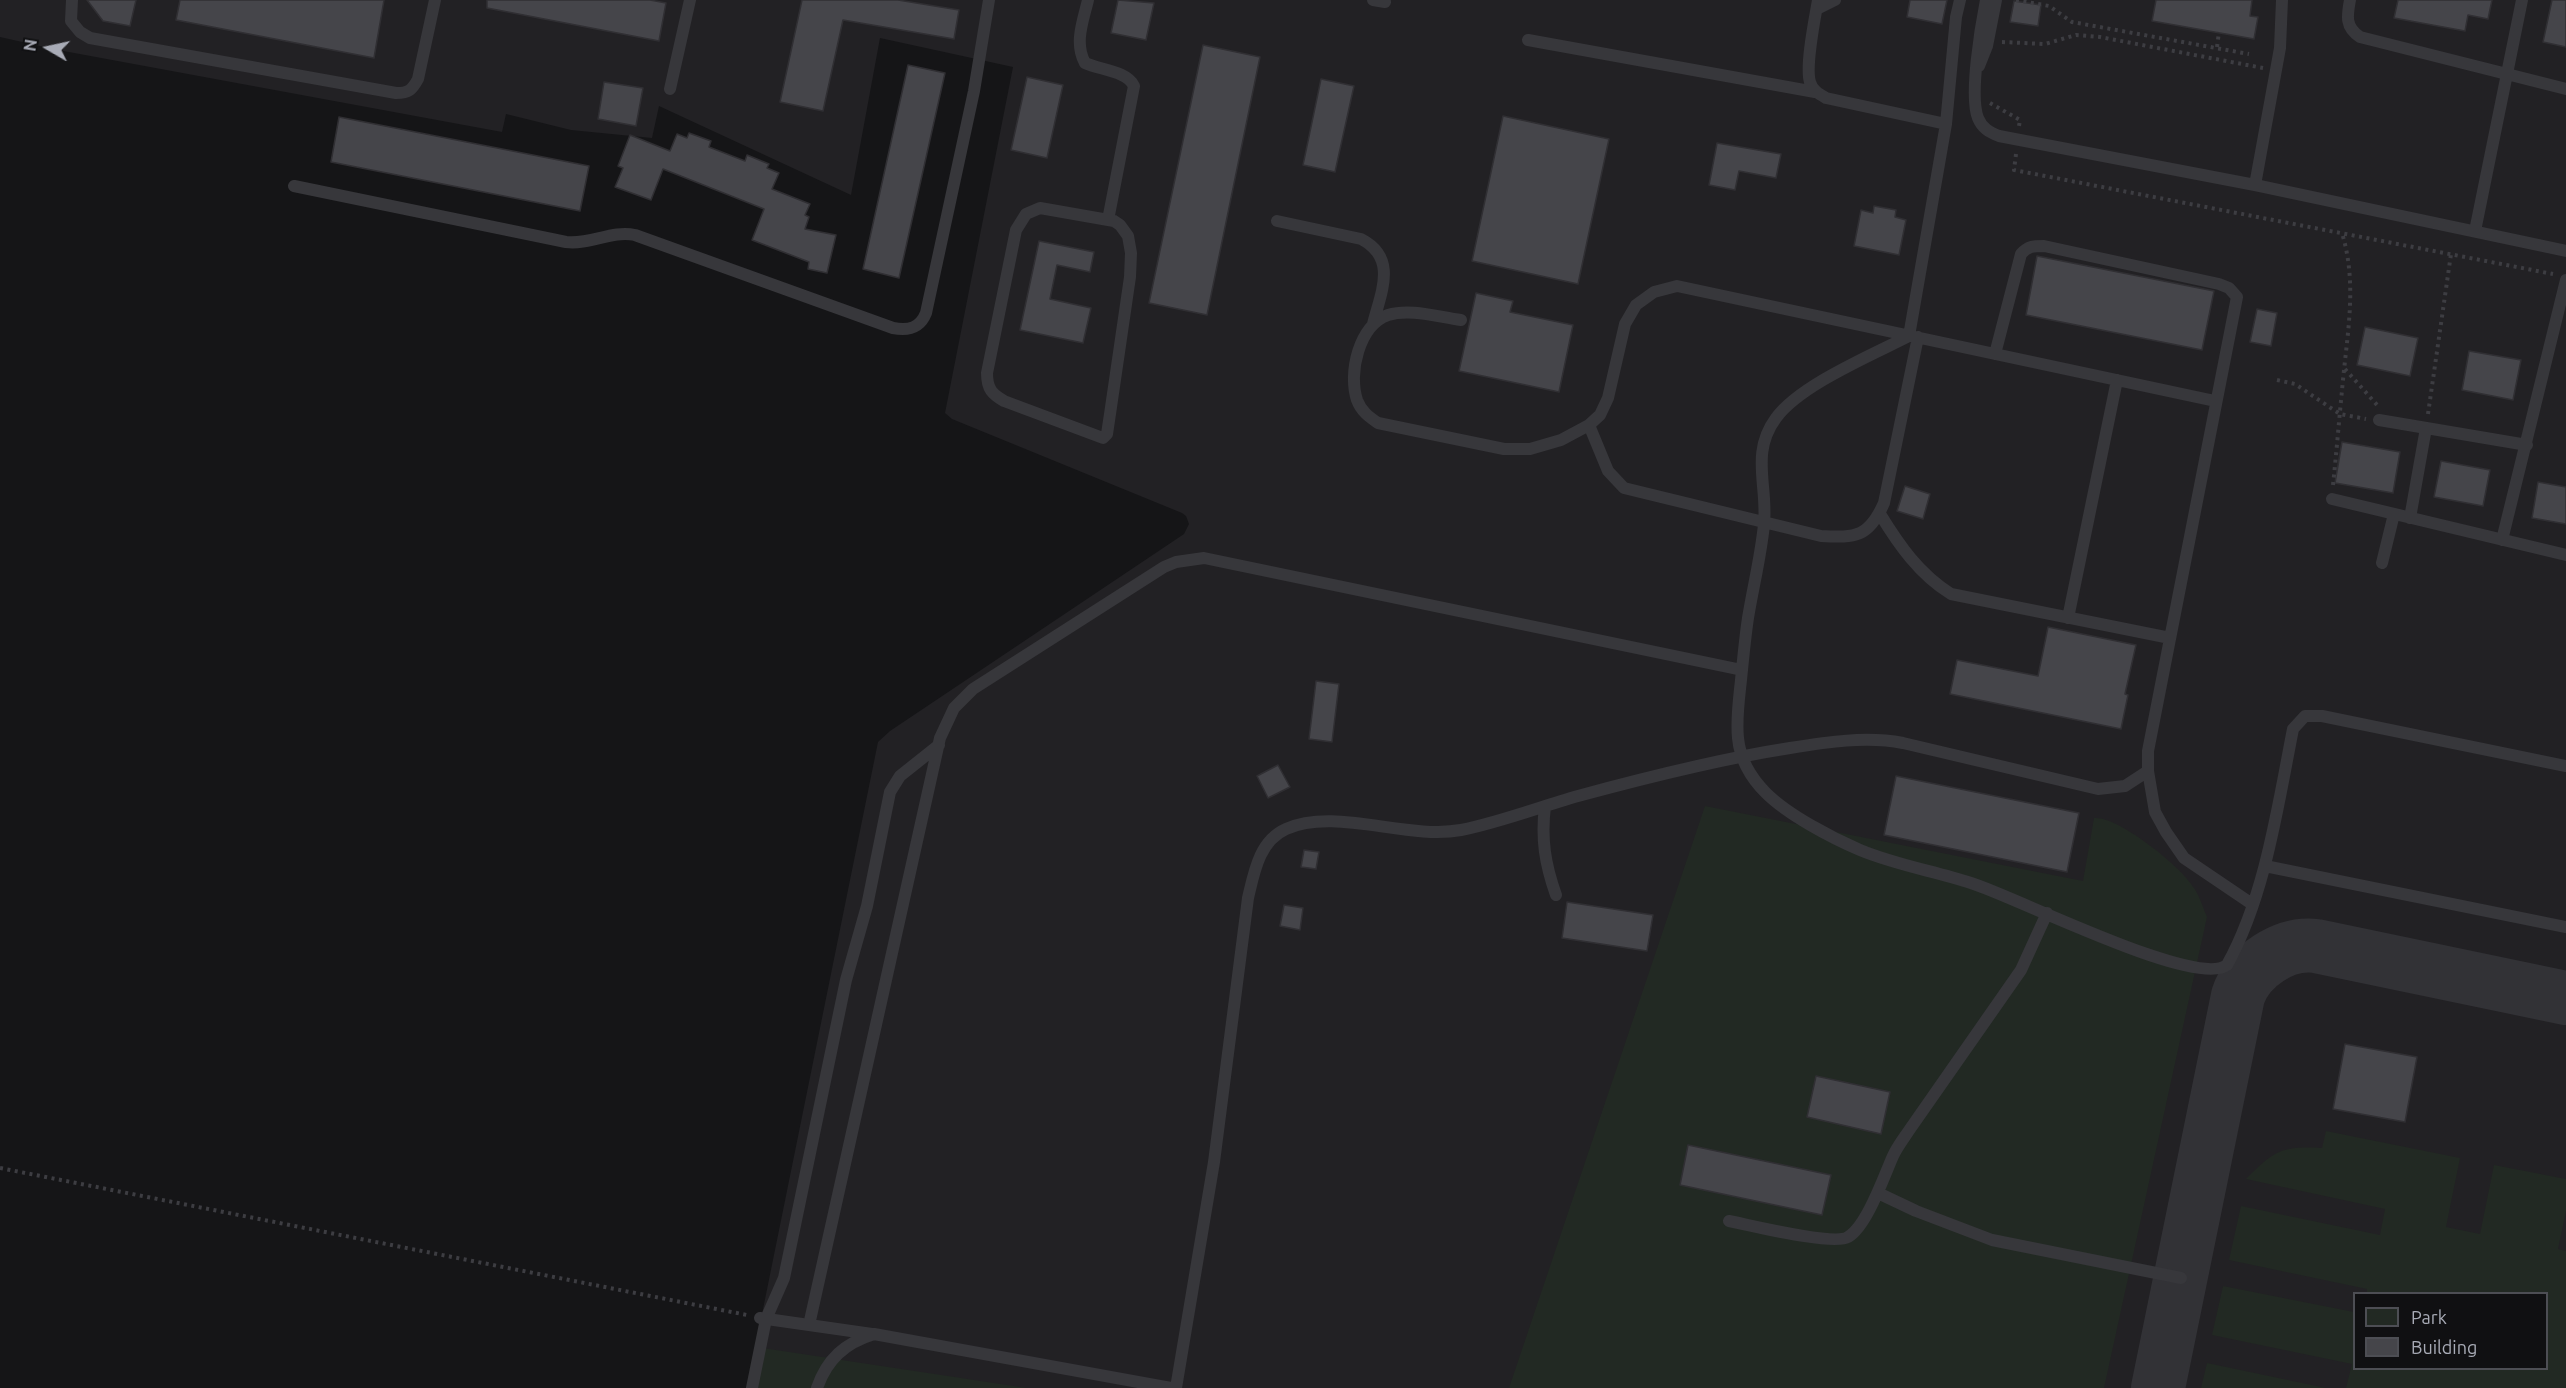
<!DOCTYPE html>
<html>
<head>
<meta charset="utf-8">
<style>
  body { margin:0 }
  #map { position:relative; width:2566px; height:1388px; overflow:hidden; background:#151517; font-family:Ubuntu,sans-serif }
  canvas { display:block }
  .legend { position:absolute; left:2353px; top:1292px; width:195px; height:78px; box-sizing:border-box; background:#101012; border:2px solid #4d4e54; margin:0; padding:8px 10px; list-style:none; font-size:18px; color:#a8abb6 }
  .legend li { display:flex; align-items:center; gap:12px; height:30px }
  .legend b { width:30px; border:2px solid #4d4e54 }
  .north { position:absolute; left:18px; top:18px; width:60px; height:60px; -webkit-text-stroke:4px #101012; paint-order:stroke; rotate:279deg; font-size:16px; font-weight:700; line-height:24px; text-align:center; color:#a8abb6 }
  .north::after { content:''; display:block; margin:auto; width:21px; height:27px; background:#a8abb6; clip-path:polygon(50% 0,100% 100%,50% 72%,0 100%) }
</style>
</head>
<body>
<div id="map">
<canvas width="2566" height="1388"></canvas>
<ul class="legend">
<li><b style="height:16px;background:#222923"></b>Park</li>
<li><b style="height:16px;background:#45454a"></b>Building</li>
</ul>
<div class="north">N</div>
</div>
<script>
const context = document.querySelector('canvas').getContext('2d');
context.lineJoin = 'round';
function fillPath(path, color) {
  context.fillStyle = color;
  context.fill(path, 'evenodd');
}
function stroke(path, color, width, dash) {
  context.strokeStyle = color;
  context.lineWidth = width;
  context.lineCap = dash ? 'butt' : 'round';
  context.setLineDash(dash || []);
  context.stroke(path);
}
fillPath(new Path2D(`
  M 0,0 L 2566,0 L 2566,1388 L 747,1388 L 878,742 L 890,731 L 1184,534 L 1189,524 L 1186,516 L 1182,513 L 952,419 L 945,413 L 1013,67 L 880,38 L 851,195 L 659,106 L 652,138 L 571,130 L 506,114 L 502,132 L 58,50 L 0,37 ZM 2354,1294 L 2546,1294 L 2546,1368 L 2354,1368 Z`), '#222124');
fillPath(new Path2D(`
  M 1705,806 L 2083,881 L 2094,818 C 2117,815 2182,867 2194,888 C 2200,897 2203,908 2207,917 L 2104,1388 L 1509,1388 Z
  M 2326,1131 L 2460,1158 L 2446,1227 L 2480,1234 L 2494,1165 L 2566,1179 L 2566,1211 L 2558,1249 L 2566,1251 L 2566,1388 L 2346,1388 L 2352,1364 L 2212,1335 L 2223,1286 L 2354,1312 L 2354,1368 L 2546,1368 L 2546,1294 L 2367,1293 L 2367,1289 L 2229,1260 L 2241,1206 L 2380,1235 L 2385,1209 L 2246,1179 C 2275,1150 2282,1146 2322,1148 Z
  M 756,1347 L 1027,1388 L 747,1388 Z
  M 2207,1363 L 2326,1388 L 2201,1388 Z`), '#222923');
stroke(new Path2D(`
  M 2158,1388 L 2238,996 C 2248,966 2284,942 2316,946 L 2566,998`), '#323236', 54);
const building = new Path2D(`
  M 87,0 L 136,0 L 130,26 L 103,21 Z
  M 180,0 L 384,0 L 374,58 L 176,20 Z
  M 487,0 L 650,0 L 666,3 L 659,41 L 487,8 Z
  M 802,0 L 898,0 L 959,10 L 954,39 L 843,20 L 823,111 L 780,102 Z
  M 1118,0 L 1154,3 L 1146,40 L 1111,33 Z
  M 1910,0 L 1947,0 L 1942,24 L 1907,17 Z
  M 2156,0 L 2252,0 L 2250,16 L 2258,17 L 2254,39 L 2152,21 Z
  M 2398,0 L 2492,0 L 2488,19 L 2468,15 L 2465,31 L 2394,18 Z
  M 2552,0 L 2566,0 L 2566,47 L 2543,42 Z
  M 2014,1 L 2041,5 L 2038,26 L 2010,22 Z
  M 1203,45 L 1260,57 L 1207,315 L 1149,303 Z
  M 908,65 L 945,73 L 899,278 L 863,269 Z
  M 1027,77 L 1063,85 L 1047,158 L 1011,150 Z
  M 1321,79 L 1354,86 L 1335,172 L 1303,165 Z
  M 604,82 L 643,88 L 636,126 L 598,119 Z
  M 1503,116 L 1609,139 L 1578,284 L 1472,261 Z
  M 339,117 L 589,166 L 580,211 L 331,162 Z
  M 689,133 L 711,141 L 709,147 L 745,161 L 747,155 L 769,164 L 767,168 L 779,173 L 772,189 L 810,204 L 805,215 L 809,217 L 805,229 L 836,235 L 827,273 L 808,269 L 809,262 L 752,240 L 764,209 L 663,169 L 651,200 L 615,187 L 623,168 L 618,166 L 630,135 L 670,151 L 677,134 L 687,138 Z
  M 1717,143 L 1781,154 L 1776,178 L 1739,171 L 1735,190 L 1709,185 Z
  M 1874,206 L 1896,210 L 1895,217 L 1906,220 L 1899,255 L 1854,246 L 1861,210 L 1873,213 Z
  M 1039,241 L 1094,252 L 1090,272 L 1057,265 L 1050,299 L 1091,308 L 1083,343 L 1020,330 Z
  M 2037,256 L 2214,291 L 2202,350 L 2026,315 Z
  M 1476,293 L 1513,301 L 1510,312 L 1573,325 L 1559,392 L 1459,371 Z
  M 2257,309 L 2277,313 L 2271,346 L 2250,342 Z
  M 2365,327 L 2418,338 L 2410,376 L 2357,365 Z
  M 2469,351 L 2521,360 L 2513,400 L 2462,390 Z
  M 2342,442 L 2400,452 L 2393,493 L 2335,483 Z
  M 2441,461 L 2490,470 L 2483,506 L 2434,497 Z
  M 2538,482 L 2566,487 L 2566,524 L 2532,518 Z
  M 1905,486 L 1930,494 L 1923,519 L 1897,511 Z
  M 2048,627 L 2136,645 L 2125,694 L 2128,695 L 2121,729 L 1950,694 L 1957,660 L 2038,676 Z
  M 1316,681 L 1339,684 L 1332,742 L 1309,739 Z
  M 1278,765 L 1290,787 L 1268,798 L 1257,776 Z
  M 1896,776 L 2079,813 L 2067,872 L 1884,835 Z
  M 1304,850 L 1319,852 L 1316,869 L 1301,867 Z
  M 1567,902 L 1653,915 L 1647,951 L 1562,938 Z
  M 1284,905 L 1303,908 L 1300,930 L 1280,926 Z
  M 2345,1044 L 2417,1057 L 2405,1122 L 2333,1109 Z
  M 1816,1076 L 1890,1092 L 1881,1134 L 1807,1117 Z
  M 1688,1145 L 1831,1175 L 1822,1215 L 1680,1185 Z`);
fillPath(building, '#45454a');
stroke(building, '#302f33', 1.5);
stroke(new Path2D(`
  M 2016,0 L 2049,6 L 2072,22 L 2249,54
  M 2002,42 L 2045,44 L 2076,35 L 2100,37 L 2263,68
  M 2217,47 L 2219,32
  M 1990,103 L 2020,120 L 2019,126
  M 2016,154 L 2014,170 L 2553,274
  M 2345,369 L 2378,406
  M 2277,380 L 2295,384 L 2340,414 L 2366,419
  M 2428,414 L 2451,254
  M 2333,485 C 2337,447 2340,409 2344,370 C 2349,323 2356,279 2342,233
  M 0,1168 L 747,1315`), '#3d3d42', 4, [3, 4.5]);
stroke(new Path2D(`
  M 72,0 L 71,21 L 80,32 L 90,38 L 396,93 C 409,93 412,90 418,79 L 435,0
  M 1088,0 C 1083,21 1074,43 1085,63 C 1100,70 1127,71 1134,86 L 1108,220
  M 1373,0 L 1385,2
  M 1818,0 C 1815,18 1805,66 1810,82 C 1812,90 1819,94 1826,98 L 1946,124
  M 1960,0 L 1956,17 L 1946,124 L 1909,336 C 1872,355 1800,385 1776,418 C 1750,453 1768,486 1764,524 C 1761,556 1753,587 1748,618 C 1745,638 1743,660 1741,680 C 1739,699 1736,719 1738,738 C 1740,759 1751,778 1766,793 C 1788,815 1832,838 1860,850 C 1896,865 1934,871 1971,883 C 2014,896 2196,989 2227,965 C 2265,897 2278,805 2293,729 L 2305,716 L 2322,716 L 2566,766
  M 1986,0 C 1981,25 1969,96 1978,118 C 1982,128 1989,132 1999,136 L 2255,185 L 2566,251
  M 2350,0 C 2347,16 2345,27 2360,37 L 2566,89
  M 1817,9 L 1835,0
  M 1528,40 L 1815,92
  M 1979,66 L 1987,46 L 1996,0
  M 670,89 L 690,0
  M 2255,185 L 2280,48 L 2282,0
  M 294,186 L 566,242 C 590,245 612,230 635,235 L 893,328 C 909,331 920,328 926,313 L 974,91 L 989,0
  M 1040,208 L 1114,221 L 1120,225 L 1128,236 L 1131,253 L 1130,277 L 1110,414 L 1107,434 L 1103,438 L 1004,401 C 992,394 987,389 987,373 L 1016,230 L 1026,214 Z
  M 1277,221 L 1361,239 C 1398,258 1381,292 1373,324
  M 2475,231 L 2522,0
  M 1461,320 C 1438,317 1410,308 1388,315 C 1359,325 1348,373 1357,400 C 1361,411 1369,417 1378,423 L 1504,449 L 1530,449 L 1561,440 L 1589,425 L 1600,415 L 1608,398 L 1625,324 L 1636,305 L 1654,292 L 1677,286 L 2215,401
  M 1995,354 L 2021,254 C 2028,246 2033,246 2044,246 L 2219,284 L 2229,288 L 2237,297 L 2148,751 L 2148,771 L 2155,812 L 2166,832 L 2184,858 L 2252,904
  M 2379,420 L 2527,445
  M 1589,425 L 1608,471 L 1624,488 L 1821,536 C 1856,538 1869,537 1884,503 L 1918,337
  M 2332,499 L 2566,555
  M 1880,514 C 1899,545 1919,574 1951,594 L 2170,638
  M 2410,518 L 2426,428
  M 2502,540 L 2566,280
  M 2382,563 L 2394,514
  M 2068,618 L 2117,380
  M 1545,806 C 1541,839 1545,864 1556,895
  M 2265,866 L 2566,927
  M 1878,1193 L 1916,1211 L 1992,1240 L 2181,1278
  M 1729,1221 C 1750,1225 1834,1246 1848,1237 C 1867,1226 1884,1176 1893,1156 C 1897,1147 1904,1138 1910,1129 L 2021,970 L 2047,913
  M 760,1318 L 872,1334
  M 809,1325 L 940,738 L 954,708 L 973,689 L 1164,567 L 1176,562 L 1204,558 L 1742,670
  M 752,1388 L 766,1319 L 784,1278 L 846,980 L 867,906 L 890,792 L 900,776 L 939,745
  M 817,1388 C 827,1359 845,1343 874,1334 L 1171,1388
  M 1176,1388 L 1214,1162 L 1248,898 C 1254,873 1259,841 1286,829 C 1335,807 1407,840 1461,830 C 1501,822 1539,807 1578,796 C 1648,777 1719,759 1790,748 C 1827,742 1866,736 1903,743 L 2098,789 L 2125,786 L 2148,771`), '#37373b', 12);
</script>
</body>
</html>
